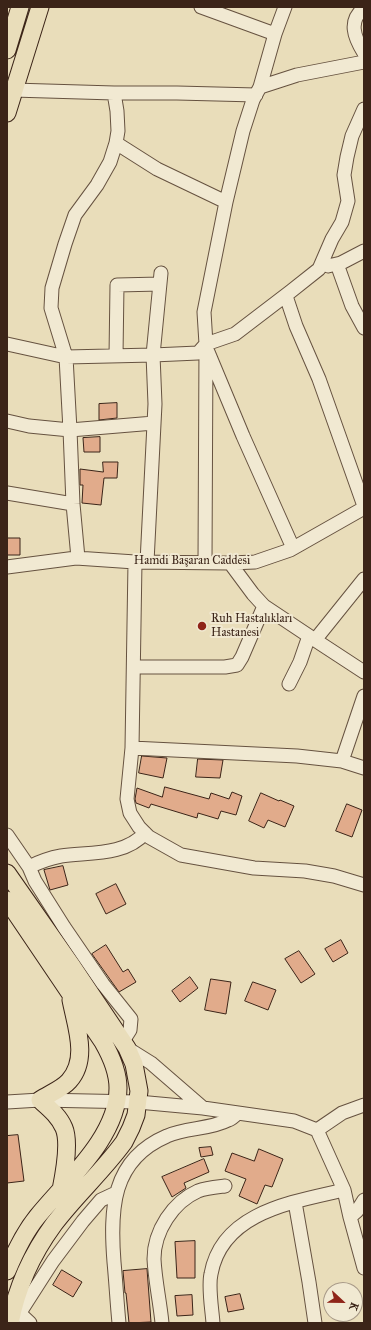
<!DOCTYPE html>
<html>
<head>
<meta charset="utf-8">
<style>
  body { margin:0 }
  #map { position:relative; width:371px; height:1330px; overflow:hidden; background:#e9ddba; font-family:"IM FELL Great Primer",serif }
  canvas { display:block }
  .frame { position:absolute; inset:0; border:8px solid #3b2418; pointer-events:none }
  .north { position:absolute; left:323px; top:1282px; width:40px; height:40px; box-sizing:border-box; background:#f1e9d2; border:1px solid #a89a88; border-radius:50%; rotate:112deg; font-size:11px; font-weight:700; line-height:16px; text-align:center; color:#3b2418 }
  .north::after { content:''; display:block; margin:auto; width:14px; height:18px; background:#8f2418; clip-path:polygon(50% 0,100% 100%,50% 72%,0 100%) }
</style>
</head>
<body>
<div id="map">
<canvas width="371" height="1330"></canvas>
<div class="frame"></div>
<div class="north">K</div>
</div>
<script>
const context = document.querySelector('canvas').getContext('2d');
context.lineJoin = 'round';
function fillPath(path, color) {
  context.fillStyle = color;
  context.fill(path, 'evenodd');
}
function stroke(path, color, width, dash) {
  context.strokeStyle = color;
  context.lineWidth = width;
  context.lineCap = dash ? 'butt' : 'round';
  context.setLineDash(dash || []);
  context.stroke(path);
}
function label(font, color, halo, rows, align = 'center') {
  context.font = font + ' "IM FELL Great Primer",serif';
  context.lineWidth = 4;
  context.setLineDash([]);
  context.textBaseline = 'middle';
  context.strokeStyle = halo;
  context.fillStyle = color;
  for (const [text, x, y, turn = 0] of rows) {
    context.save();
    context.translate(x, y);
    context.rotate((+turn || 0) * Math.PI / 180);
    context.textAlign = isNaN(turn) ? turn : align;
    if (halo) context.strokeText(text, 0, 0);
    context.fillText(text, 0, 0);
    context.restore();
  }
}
const building = new Path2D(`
  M 117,403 L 117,418 L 99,420 L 99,404 Z
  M 100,437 L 100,452 L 84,452 L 83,438 Z
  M 103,462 L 118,462 L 117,478 L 104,478 L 101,505 L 82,503 L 83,485 L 80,485 L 80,469 L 103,472 Z
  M 7,538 L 20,538 L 20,555 L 7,555 Z
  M 142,756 L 167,758 L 163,778 L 139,773 Z
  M 198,759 L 223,760 L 220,778 L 196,777 Z
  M 165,787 L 209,799 L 211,793 L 229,799 L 232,792 L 242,796 L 236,815 L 221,811 L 218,819 L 198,813 L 197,818 L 151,804 L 149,808 L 136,803 L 135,799 L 137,788 L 162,797 Z
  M 261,793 L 279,801 L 280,800 L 294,806 L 285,827 L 268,820 L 264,828 L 249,821 Z
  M 347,804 L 362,810 L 352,837 L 336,831 Z
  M 63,866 L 68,885 L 50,890 L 44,870 Z
  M 116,884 L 126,904 L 106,914 L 96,894 Z
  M 341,940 L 348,953 L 333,962 L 325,949 Z
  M 106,945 L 123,972 L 128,969 L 136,982 L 119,992 L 92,954 Z
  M 299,951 L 315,974 L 301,983 L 285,959 Z
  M 190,977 L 198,988 L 180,1002 L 172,991 Z
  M 211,979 L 231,982 L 226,1014 L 205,1010 Z
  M 253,982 L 276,990 L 268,1010 L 245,1001 Z
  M 18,1135 L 24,1181 L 7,1183 L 7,1136 Z
  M 211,1147 L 213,1155 L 201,1157 L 199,1148 Z
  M 259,1149 L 283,1159 L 272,1187 L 265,1185 L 257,1204 L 239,1196 L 246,1179 L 225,1171 L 232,1153 L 254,1161 Z
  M 204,1159 L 209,1172 L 184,1183 L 186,1188 L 172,1197 L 162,1177 Z
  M 195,1241 L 195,1278 L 177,1278 L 175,1242 Z
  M 147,1269 L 151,1322 L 129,1323 L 126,1293 L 125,1293 L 123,1271 Z
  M 62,1270 L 82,1282 L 73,1297 L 53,1285 Z
  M 240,1294 L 244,1309 L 228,1312 L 225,1297 Z
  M 192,1295 L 193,1315 L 177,1316 L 175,1296 Z`);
fillPath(building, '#e1ab8b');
stroke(building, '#3b2418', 1);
const minor = new Path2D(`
  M 201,7 L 275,34
  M 364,8 C 348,21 354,37 364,53
  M 260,87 L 297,75 L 364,62
  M 13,90 L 114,93 L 177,93 L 256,95
  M 116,143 L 157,169 L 226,202
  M 337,264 L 352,306 L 364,328
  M 328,266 L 341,263 L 364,251
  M 286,296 L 296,326 L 319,379 L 364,506
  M 7,344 L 66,357 L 153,355 L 198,353 L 206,344 L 235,334 L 290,292 L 319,269 L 332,239 L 342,222 L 348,201 L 344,175 L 347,157 L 352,136 L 364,109
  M 208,352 L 243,436 L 293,548
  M 116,356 L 117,285 L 160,284
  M 7,421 L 29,426 L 70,430 L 154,423
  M 7,493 L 73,504
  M 78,558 L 73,504 L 70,430 L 66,357 L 51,308 L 52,288 L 65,244 L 75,215 L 97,185 L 110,162 L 116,143 L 118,131 L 117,111 L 114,93
  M 135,562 L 132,748 L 127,799 L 130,813 L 139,827 L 149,837 L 181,855 L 254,868 L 305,871 L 334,876 L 364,885
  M 147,562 L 155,404 L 153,355 L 161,273
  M 205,562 L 206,344 L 204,312 L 226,202 L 243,131 L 253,100 L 260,87 L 275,34 L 285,7
  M 230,563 L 253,594 L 264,606 L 309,636 L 364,672
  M 7,567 L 76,558 L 135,562 L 230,563 L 255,562 L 290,550 L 364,508
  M 315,640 L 364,579
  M 134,667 L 225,667 L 237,665 L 242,657 L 264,606
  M 289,684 L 300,662 L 309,636
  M 132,748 L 297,756 L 342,761 L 364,768
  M 342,761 L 364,696
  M 7,835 L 29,867 L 35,881 L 64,927 L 103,984 L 131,1019 L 130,1030 L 123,1041
  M 29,867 C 39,862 50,858 61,856 C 89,852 125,856 145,833
  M 127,1048 L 151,1063 L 203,1108
  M 7,1102 L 40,1100 L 138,1102 L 203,1108 L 294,1121 L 317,1130 L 344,1190 L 350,1217 L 364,1268
  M 317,1130 L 342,1113 L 364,1105
  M 295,1202 L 309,1282 L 315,1323
  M 350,1217 L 357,1211 L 364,1200
  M 14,1308 L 30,1323
  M 19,1314 L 53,1261 L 83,1221 L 101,1200 L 116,1193
  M 119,1323 C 117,1303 116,1283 114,1262 C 110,1210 111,1160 167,1136 C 186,1127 209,1130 228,1120 C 232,1119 235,1115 238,1113
  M 162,1323 C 160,1302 155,1280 154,1259 C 154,1231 173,1202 198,1191 C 206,1188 217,1187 225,1186
  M 213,1323 C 212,1309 208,1287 211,1274 C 222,1212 293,1202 344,1190`);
const major = new Path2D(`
  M 7,50 L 20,7
  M 7,113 L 40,7
  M 7,873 L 72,966 L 127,1048 L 134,1064 L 139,1091 L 136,1115 L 131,1128 L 124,1142 C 103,1171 76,1195 54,1224 C 32,1254 17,1286 10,1323
  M 7,900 L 103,1042 C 111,1056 118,1071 118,1088 C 118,1137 66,1181 37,1217 C 24,1233 15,1252 7,1271
  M 61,1190 C 64,1175 70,1142 64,1128 C 59,1116 49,1108 40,1100 C 49,1094 62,1089 69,1081 C 89,1059 76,1026 71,1000`);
stroke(minor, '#665240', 15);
stroke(major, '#3b2418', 19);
stroke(minor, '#f1e9d2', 13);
stroke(major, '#e9ddba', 17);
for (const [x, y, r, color] of [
  [202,626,5,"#8f2418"]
]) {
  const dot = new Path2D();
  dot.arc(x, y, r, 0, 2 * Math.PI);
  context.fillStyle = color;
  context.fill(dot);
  stroke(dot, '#f1e9d2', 1.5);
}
label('12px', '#3b2418', '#f1e9d2', [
  ["Hamdi Başaran Caddesi",192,561]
]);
label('12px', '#3b2418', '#f1e9d2', [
  ["Ruh Hastalıkları",211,619],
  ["Hastanesi",211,633]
], 'left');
</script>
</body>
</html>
